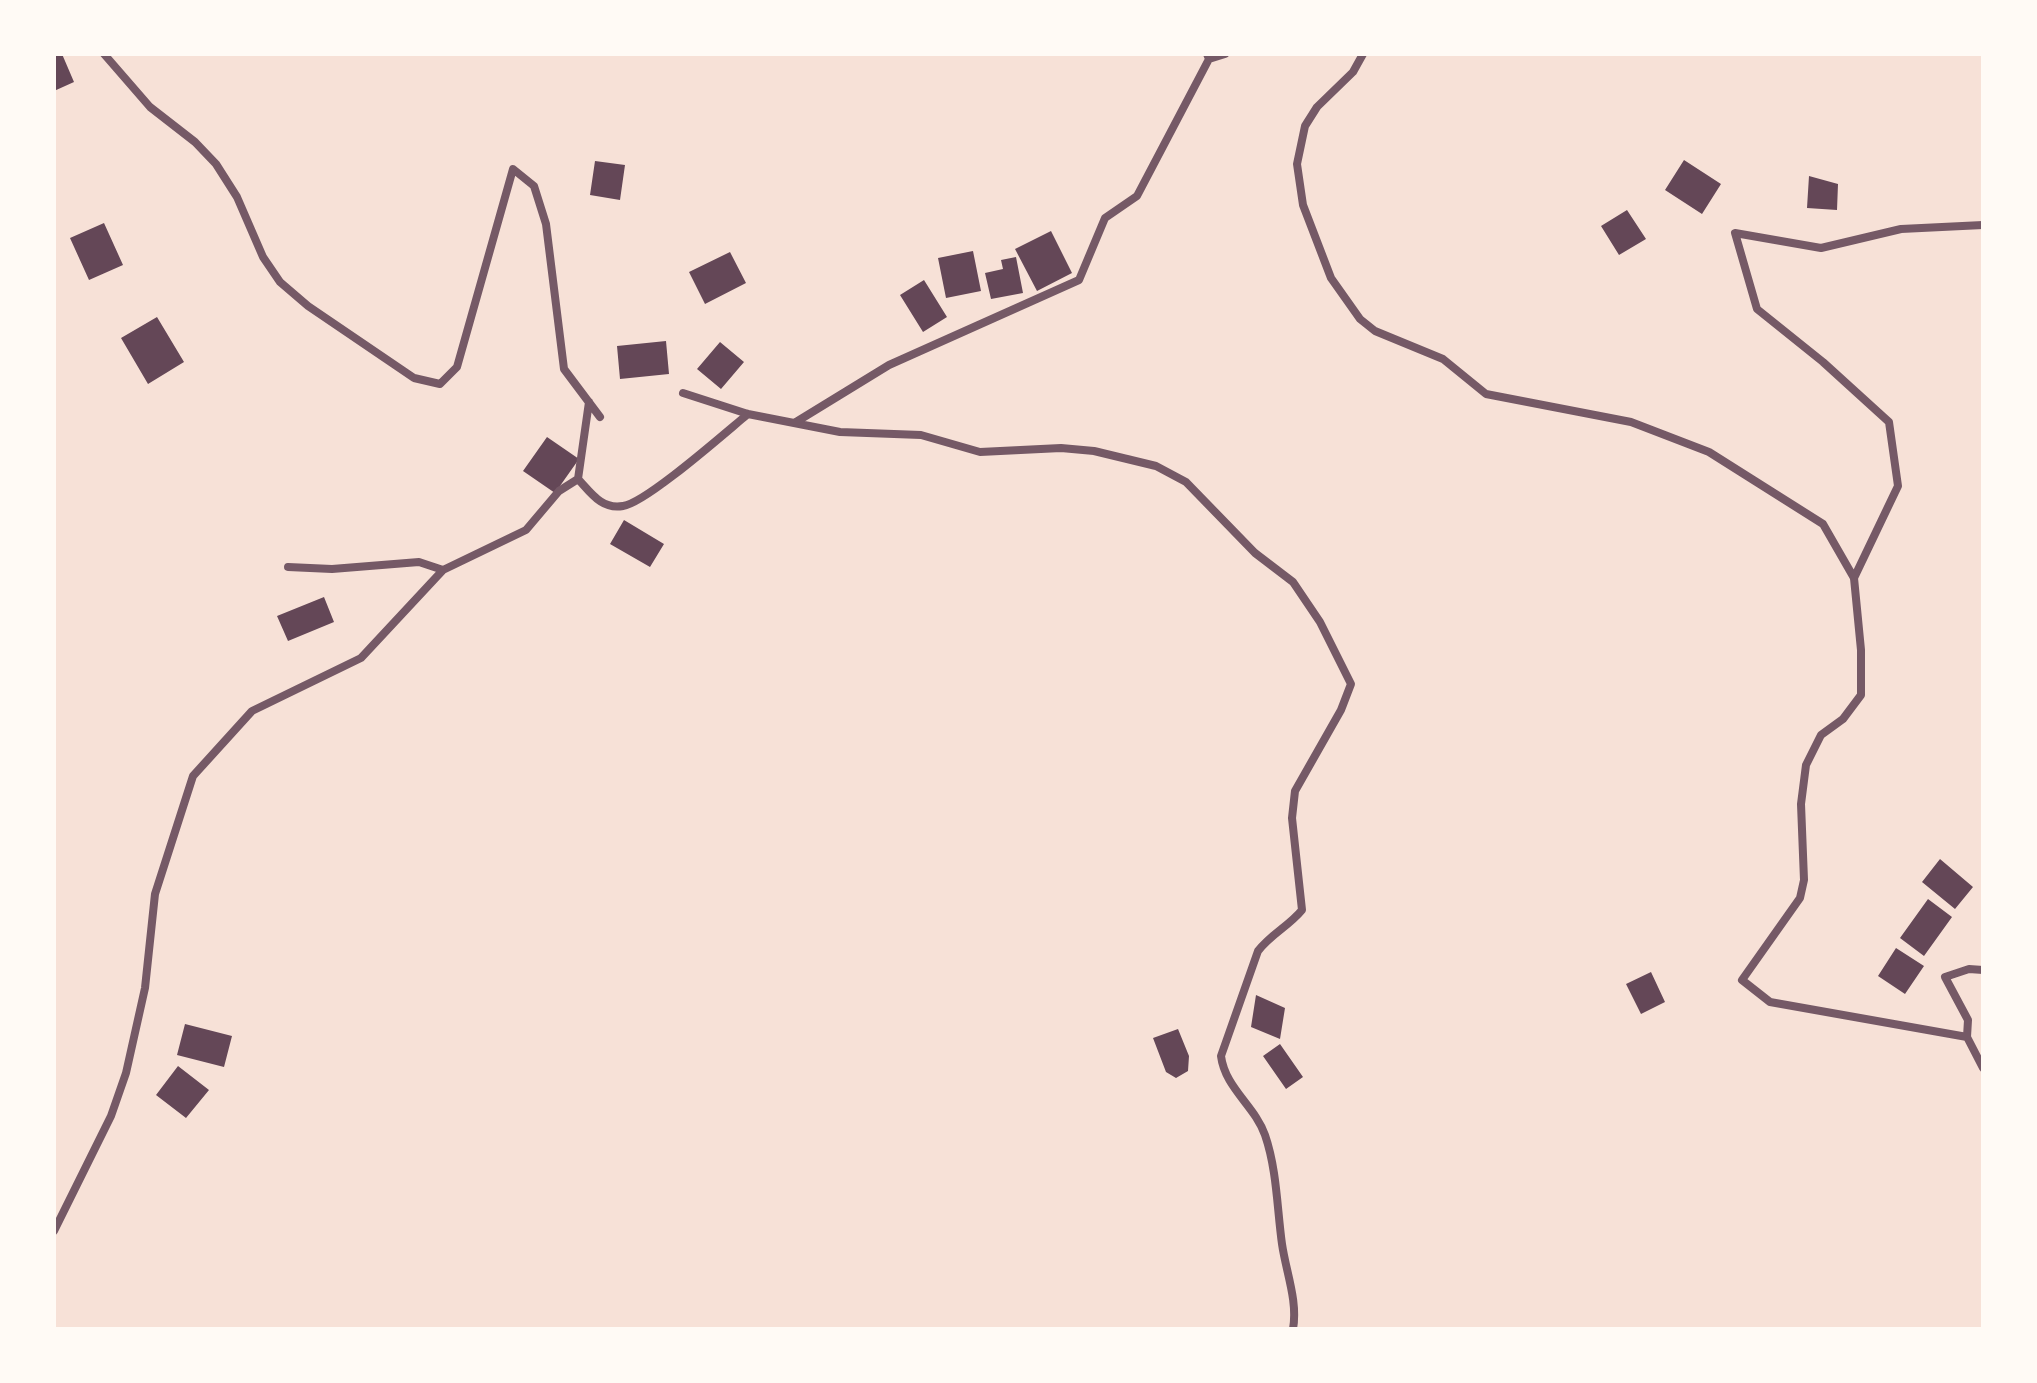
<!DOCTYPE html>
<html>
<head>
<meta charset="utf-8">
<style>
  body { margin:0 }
  #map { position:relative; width:2037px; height:1383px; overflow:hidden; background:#f7e1d7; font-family:Manrope,sans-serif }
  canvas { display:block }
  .frame { position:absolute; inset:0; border:56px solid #fffaf5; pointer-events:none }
</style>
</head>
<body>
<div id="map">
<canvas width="2037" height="1383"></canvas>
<div class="frame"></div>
</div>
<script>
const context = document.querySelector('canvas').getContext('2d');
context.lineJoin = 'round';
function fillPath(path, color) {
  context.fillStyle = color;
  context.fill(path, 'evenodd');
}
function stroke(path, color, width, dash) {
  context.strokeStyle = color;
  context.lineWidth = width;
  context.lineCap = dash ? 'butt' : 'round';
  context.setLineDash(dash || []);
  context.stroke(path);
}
fillPath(new Path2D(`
  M 54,54 L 62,54 L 74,82 L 54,91 Z
  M 1684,160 L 1721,184 L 1702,214 L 1665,190 Z
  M 595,161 L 625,165 L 620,200 L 590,195 Z
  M 1809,176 L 1838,184 L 1837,210 L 1807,208 Z
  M 1627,210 L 1646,239 L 1619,255 L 1601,226 Z
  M 104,223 L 123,265 L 89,280 L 70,238 Z
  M 1051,231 L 1072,273 L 1037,291 L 1015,249 Z
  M 973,251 L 981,291 L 946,298 L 938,258 Z
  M 730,252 L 746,283 L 705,304 L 689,272 Z
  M 1016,257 L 1023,293 L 991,299 L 985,273 L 1003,269 L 1001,260 Z
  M 924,280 L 947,317 L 923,332 L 900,295 Z
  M 157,317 L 184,362 L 148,384 L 121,338 Z
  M 666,341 L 669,374 L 620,379 L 617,346 Z
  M 720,342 L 744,362 L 721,389 L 697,369 Z
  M 547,437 L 579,459 L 555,493 L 523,471 Z
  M 624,520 L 664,544 L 650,567 L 610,544 Z
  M 324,597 L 334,622 L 288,641 L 277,616 Z
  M 1940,859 L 1973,887 L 1955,909 L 1922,882 Z
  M 1928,899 L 1952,917 L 1924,956 L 1900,938 Z
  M 1896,948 L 1924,966 L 1905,994 L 1878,976 Z
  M 1651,972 L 1665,1002 L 1641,1014 L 1626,984 Z
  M 1256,995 L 1285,1008 L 1280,1039 L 1251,1027 Z
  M 185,1024 L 232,1036 L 224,1067 L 177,1055 Z
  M 1178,1029 L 1189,1056 L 1188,1071 L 1176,1078 L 1166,1072 L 1153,1038 Z
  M 1280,1044 L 1303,1077 L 1286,1089 L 1263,1056 Z
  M 178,1066 L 209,1090 L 186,1118 L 156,1095 Z`), '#644757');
stroke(new Path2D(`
  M 104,54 L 150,107 L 195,142 L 216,164 L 237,197 L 263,257 L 280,282 L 308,306 L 414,378 L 440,384 L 457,367 L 513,169 L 534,186 L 546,224 L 564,369 L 600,417
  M 1363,54 L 1353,72 L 1317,107 L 1305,126 L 1297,164 L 1303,205 L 1331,278 L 1360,319 L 1375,331 L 1443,359 L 1486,394 L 1631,422 L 1709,452 L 1823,524 L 1854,578 L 1861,650 L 1861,695 L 1843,719 L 1821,735 L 1806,765 L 1801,804 L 1804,880 L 1800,898 L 1742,980 L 1770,1002 L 1967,1037
  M 1209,59 L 1225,54
  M 683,393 L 748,414 L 840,432 L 921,435 L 980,452 L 1061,448 L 1094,451 L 1156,466 L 1186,482 L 1255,553 L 1293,582 L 1320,622 L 1351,684 L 1341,710 L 1295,791 L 1292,818 L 1302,910 C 1289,926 1271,934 1258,951 L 1221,1056 C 1225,1088 1255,1106 1265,1135 C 1277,1170 1277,1208 1282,1244 C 1286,1272 1298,1301 1293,1329
  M 796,422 L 889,365 L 1079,280 L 1105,218 L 1137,196 L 1209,59 L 1207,54
  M 578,479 C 591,493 602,510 623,506 C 646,503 726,432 748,414
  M 288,567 L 332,569 L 419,562 L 443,570
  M 1854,578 L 1898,486 L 1889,422 L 1823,362 L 1757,309 L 1735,233 L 1821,248 L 1901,229 L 1983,225
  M 1983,970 L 1969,969 L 1945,977 L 1968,1020 L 1967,1037 L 1983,1068
  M 54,1231 L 111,1116 L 126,1073 L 145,988 L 155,894 L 193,776 L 252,711 L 361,658 L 443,570 L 526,530 L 559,491 L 578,479 L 589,402`), '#755966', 8);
</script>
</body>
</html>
